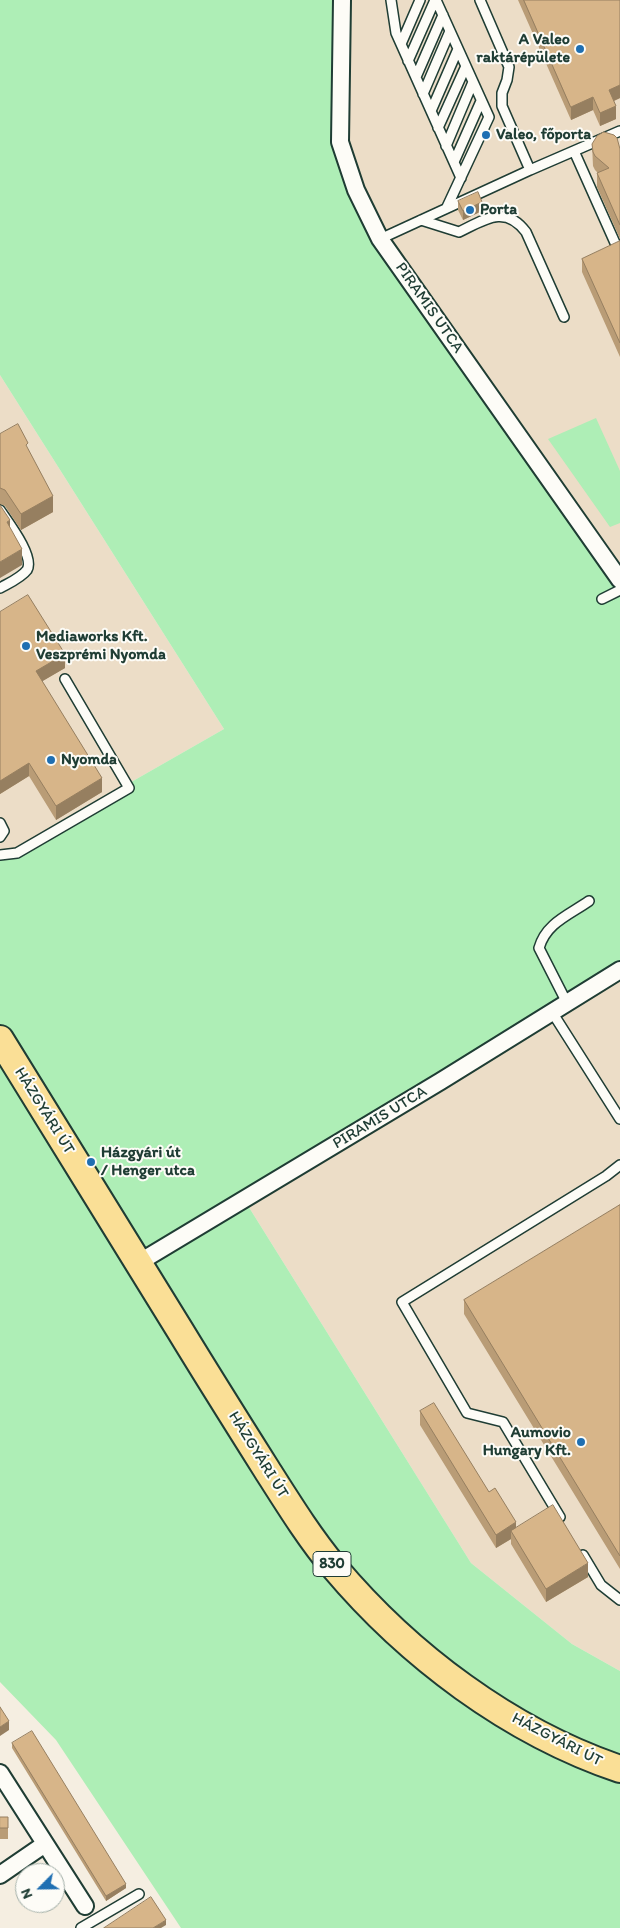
<!DOCTYPE html>
<html>
<head>
<meta charset="utf-8">
<style>
  body { margin:0 }
  #map { position:relative; width:620px; height:1928px; overflow:hidden; background:#f5eee1; font-family:Itim,sans-serif }
  canvas { display:block }
  .north { position:absolute; left:15px; top:1863px; width:50px; height:50px; box-sizing:border-box; background:#fdfcf7; border:1px solid #a4b0a9; border-radius:50%; rotate:247deg; font-size:14px; font-weight:700; line-height:20px; text-align:center; color:#1f3d34 }
  .north::after { content:''; display:block; margin:auto; width:18px; height:22px; background:#1f6fb2; clip-path:polygon(50% 0,100% 100%,50% 72%,0 100%) }
</style>
</head>
<body>
<div id="map">
<canvas width="620" height="1928"></canvas>
<div class="north">N</div>
</div>
<script>
const context = document.querySelector('canvas').getContext('2d');
context.lineJoin = 'round';
function fillPath(path, color) {
  context.fillStyle = color;
  context.fill(path, 'evenodd');
}
function stroke(path, color, width, dash) {
  context.strokeStyle = color;
  context.lineWidth = width;
  context.lineCap = dash ? 'butt' : 'round';
  context.setLineDash(dash || []);
  context.stroke(path);
}
function label(font, color, halo, rows, align = 'center') {
  context.font = font + ' Itim,sans-serif';
  context.lineWidth = 4;
  context.setLineDash([]);
  context.textBaseline = 'middle';
  context.strokeStyle = halo;
  context.fillStyle = color;
  for (const [text, x, y, turn = 0] of rows) {
    context.save();
    context.translate(x, y);
    context.rotate((+turn || 0) * Math.PI / 180);
    context.textAlign = isNaN(turn) ? turn : align;
    if (halo) context.strokeText(text, 0, 0);
    context.fillText(text, 0, 0);
    context.restore();
  }
}
fillPath(new Path2D(`
  M 339,0 L 620,0 L 620,583 L 379,240 L 338,142 Z
  M 0,375 L 224,729 L 0,857 Z
  M 620,969 L 620,1671 L 572,1644 L 471,1563 L 245,1201 Z`), '#ecddc7');
fillPath(new Path2D(`
  M 0,0 L 339,0 L 338,142 L 354,191 L 620,583 L 620,969 L 245,1201 L 471,1563 L 572,1644 L 620,1671 L 620,1928 L 181,1928 L 56,1740 L 0,1682 L 0,857 L 224,729 L 0,375 Z
  M 596,418 L 620,471 L 620,523 L 610,527 L 548,439 Z`), '#aeeeb6');
const service = new Path2D(`
  M 391,0 L 396,33 L 461,178
  M 436,0 L 489,117 L 447,207
  M 480,0 L 509,67 L 507,80 L 502,93 L 502,106 L 530,170
  M 401,44 L 420,0
  M 408,61 L 435,0
  M 416,77 L 443,15
  M 423,94 L 450,31
  M 431,111 L 458,49
  M 438,128 L 466,66
  M 446,146 L 473,82
  M 574,151 L 616,245
  M 454,162 L 481,101
  M 421,220 L 459,232 C 484,220 505,204 526,232 L 564,317
  M 380,239 L 530,170 L 620,131
  M 0,510 C 8,522 35,557 27,570 C 21,578 9,583 0,588
  M 602,599 L 620,590
  M 0,823 L 4,831 L 0,837
  M 0,855 L 17,853 L 129,788 L 65,679
  M 567,1003 L 539,948 C 546,923 569,915 589,901
  M 552,1012 L 620,1119
  M 560,1517 L 503,1422 L 467,1413 L 402,1302 L 606,1176 L 620,1165
  M 583,1555 L 601,1585 L 620,1600
  M 81,1928 L 139,1894`);
const minor = new Path2D(`
  M 342,0 L 340,142 L 356,190 L 380,239 L 620,580
  M 138,1263 L 441,1081 L 620,970
  M 0,1773 L 85,1906
  M 0,1875 L 45,1844`);
const primary = new Path2D(`
  M 0,1039 C 60,1137 121,1234 181,1332 C 209,1378 238,1424 267,1470 C 288,1503 309,1537 334,1567 C 408,1655 510,1732 620,1769`);
stroke(service, '#1f3d34', 12);
stroke(minor, '#1f3d34', 20);
stroke(primary, '#1f3d34', 30);
stroke(service, '#fdfcf7', 9);
stroke(minor, '#fdfcf7', 16);
stroke(primary, '#fadf96', 26);
fillPath(new Path2D(`
  M 518,0 L 620,0 L 620,98 L 614,101 L 616,119 L 600,126 L 593,110 L 571,120 Z
  M 592,144 L 620,149 L 620,239 L 597,187 L 597,173 L 598,173 L 595,170 L 593,166 Z
  M 458,201 L 482,211 L 463,220 L 458,210 Z
  M 620,241 L 620,357 L 582,272 L 582,259 Z
  M 0,434 L 28,449 L 53,512 L 21,530 L 5,506 L 0,504 Z
  M 0,612 L 65,668 L 42,681 L 102,792 L 56,820 L 29,776 L 0,794 Z
  M 620,1205 L 620,1569 L 464,1314 L 464,1300 Z
  M 420,1411 L 489,1492 L 516,1528 L 588,1577 L 546,1602 L 511,1544 L 511,1539 L 496,1548 L 420,1425 Z
  M 12,1743 L 126,1888 L 106,1901 L 12,1748 Z
  M 0,1817 L 8,1817 L 8,1839 L 0,1839 Z`), '#b99c76');
fillPath(new Path2D(`
  M 620,85 L 620,98 L 609,103 L 609,90 Z
  M 593,97 L 593,110 L 571,120 L 571,107 Z
  M 616,106 L 616,119 L 600,126 L 600,113 Z
  M 482,202 L 482,211 L 463,220 L 463,211 Z
  M 53,496 L 53,512 L 21,530 L 21,514 Z
  M 10,520 L 10,536 L 7,522 Z
  M 22,549 L 22,565 L 0,578 L 0,562 Z
  M 65,654 L 65,668 L 36,685 L 36,671 Z
  M 29,763 L 29,776 L 0,794 L 0,781 Z
  M 102,778 L 102,792 L 56,820 L 56,806 Z
  M 516,1522 L 516,1536 L 511,1531 L 511,1539 L 496,1548 L 496,1535 Z
  M 588,1563 L 588,1577 L 546,1602 L 546,1589 Z
  M 9,1721 L 9,1730 L 0,1736 L 0,1727 Z
  M 126,1884 L 126,1888 L 106,1901 L 106,1896 Z
  M 166,1920 L 166,1925 L 161,1928 L 153,1928 Z`), '#967f60');
const building = new Path2D(`
  M 524,0 L 620,0 L 620,85 L 609,90 L 616,106 L 600,113 L 593,97 L 571,107 Z
  M 604,132 L 614,135 L 617,138 L 620,149 L 620,225 L 597,173 L 609,168 L 595,156 L 593,152 L 592,144 L 597,136 Z
  M 478,192 L 482,202 L 463,211 L 458,201 Z
  M 620,241 L 620,343 L 582,259 Z
  M 18,424 L 28,443 L 26,445 L 53,496 L 21,514 L 5,490 L 0,488 L 0,434 Z
  M 0,505 L 10,520 L 7,522 L 22,549 L 0,562 Z
  M 28,595 L 65,654 L 36,671 L 102,778 L 56,806 L 29,763 L 0,781 L 0,612 Z
  M 620,1205 L 620,1556 L 464,1300 Z
  M 434,1403 L 489,1492 L 495,1488 L 516,1522 L 496,1535 L 420,1411 Z
  M 553,1505 L 588,1563 L 546,1589 L 511,1531 Z
  M 0,1707 L 9,1721 L 0,1727 Z
  M 32,1731 L 126,1884 L 106,1896 L 12,1743 Z
  M 0,1817 L 8,1817 L 8,1828 L 0,1828 Z
  M 151,1897 L 166,1920 L 153,1928 L 104,1928 Z`);
fillPath(building, '#d7b589');
stroke(building, '#967f60', 1);
for (const [x, y, r, color] of [
  [580,49,5,"#1f6fb2"],
  [486,135,5,"#1f6fb2"],
  [470,210,5,"#1f6fb2"],
  [26,646,5,"#1f6fb2"],
  [51,760,5,"#1f6fb2"],
  [91,1162,5,"#1f6fb2"],
  [581,1442,5,"#1f6fb2"]
]) {
  const dot = new Path2D();
  dot.arc(x, y, r, 0, 2 * Math.PI);
  context.fillStyle = color;
  context.fill(dot);
  stroke(dot, '#fdfcf7', 2);
}
for (const [x, y, w] of [
  [332,1564,38]
]) {
  const box = new Path2D();
  box.roundRect(x - w / 2, y - 12.5, w, 25, 4);
  context.fillStyle = '#fdfcf7';
  context.fill(box);
  stroke(box, '#1f3d34', 1);
}
label('bold 15px', '#1f3d34', null, [
  ["830",332,1564]
]);
label('bold 16px', '#1f3d34', '#fdfcf7', [
  ["A Valeo",570,40,"right"],
  ["raktárépülete",570,58,"right"],
  ["Valeo, főporta",496,135],
  ["Porta",480,210],
  ["Mediaworks Kft.",36,637],
  ["Veszprémi Nyomda",36,655],
  ["Nyomda",61,760],
  ["Házgyári út",101,1153],
  ["/ Henger utca",101,1171],
  ["Aumovio",571,1433,"right"],
  ["Hungary Kft.",571,1451,"right"]
], 'left');
label('16px', '#1f3d34', '#fdfcf7', [
  ["PIRAMIS UTCA",429,308,55],
  ["HÁZGYÁRI ÚT",44,1111,58],
  ["PIRAMIS UTCA",380,1118,-31],
  ["HÁZGYÁRI ÚT",258,1455,58],
  ["HÁZGYÁRI ÚT",557,1740,27]
]);
</script>
</body>
</html>
